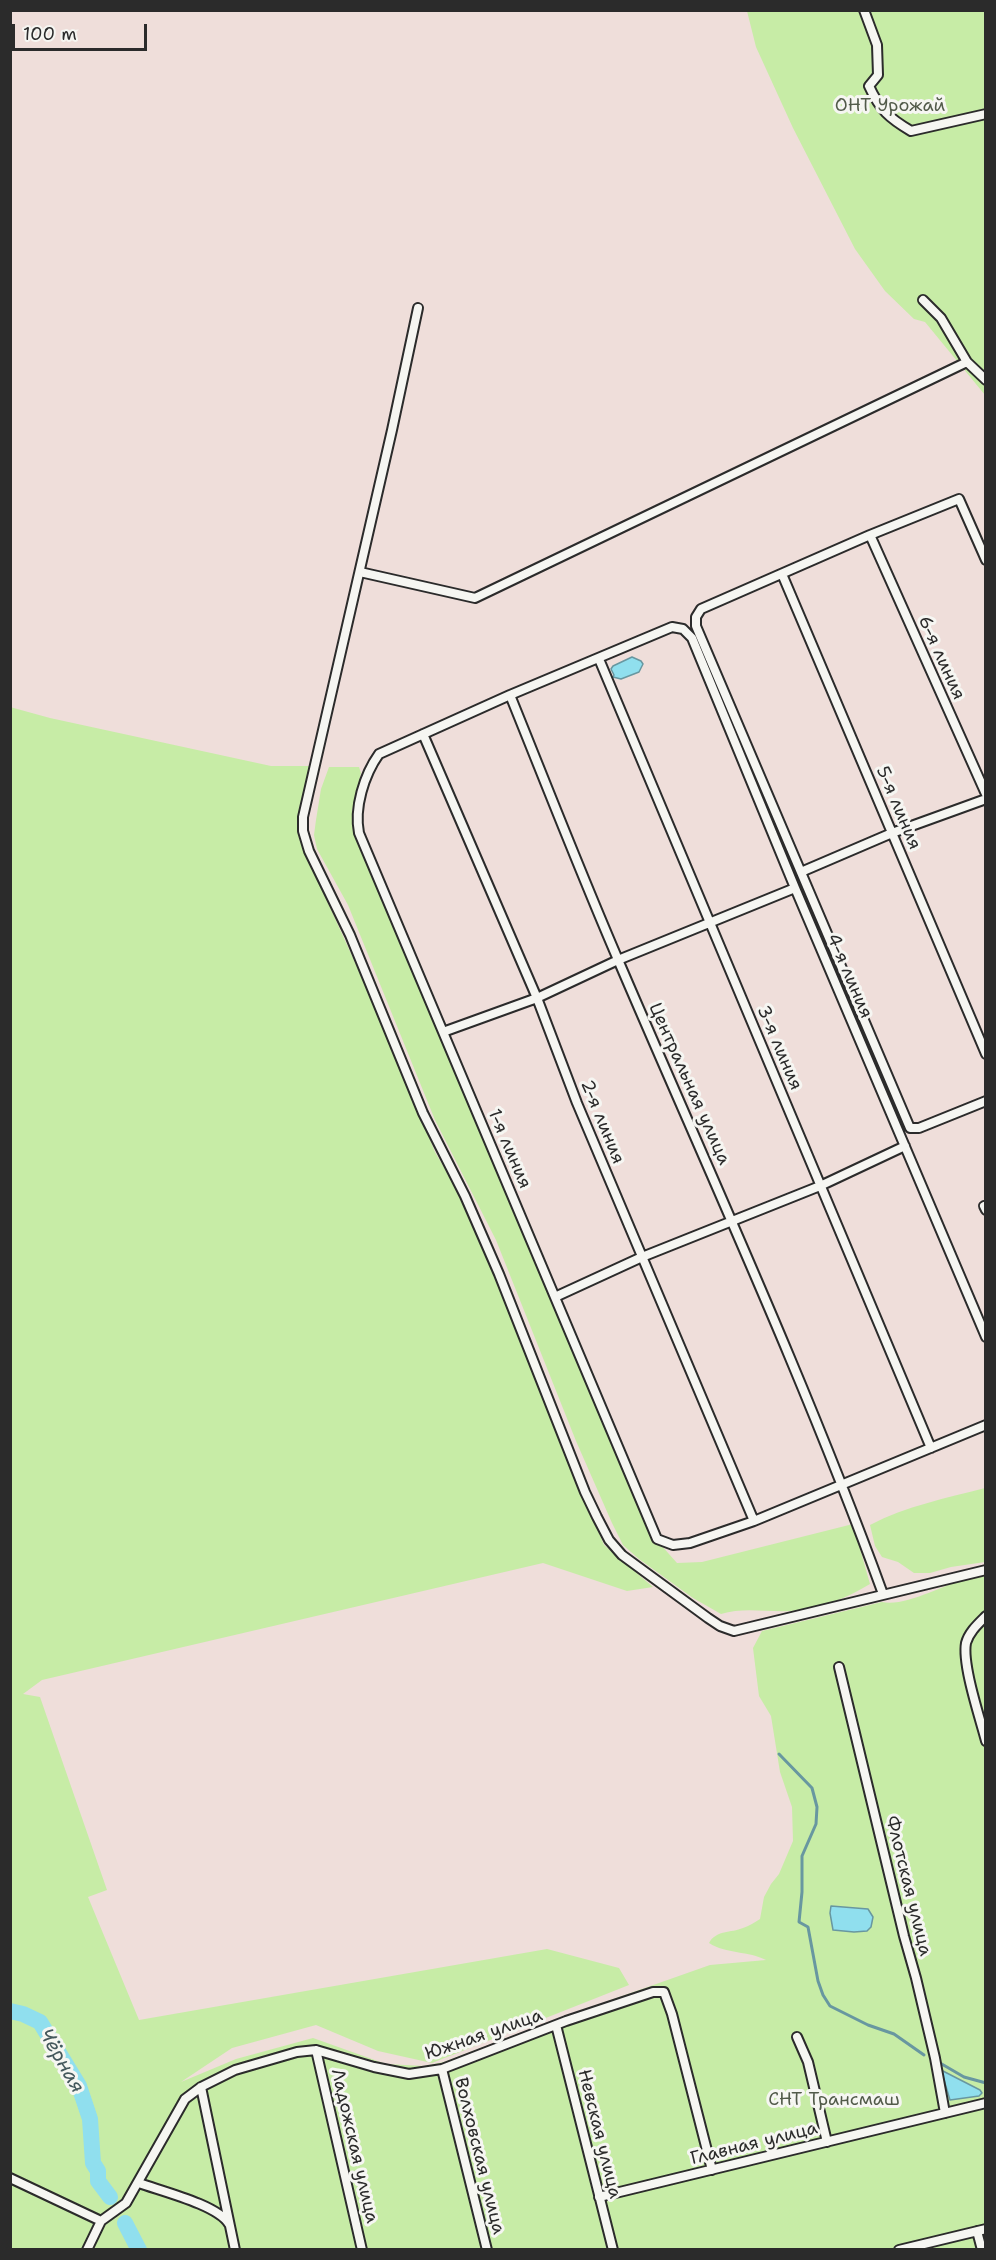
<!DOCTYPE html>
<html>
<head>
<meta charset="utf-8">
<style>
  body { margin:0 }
  #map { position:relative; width:996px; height:2260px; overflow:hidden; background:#efdeda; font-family:"Shantell Sans",sans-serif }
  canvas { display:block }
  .frame { position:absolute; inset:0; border:12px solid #2b2b2b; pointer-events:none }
  .scale { position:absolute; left:12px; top:24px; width:135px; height:27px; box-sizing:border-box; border:3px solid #2b2b2b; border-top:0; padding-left:8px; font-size:18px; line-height:21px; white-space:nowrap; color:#2b2b2b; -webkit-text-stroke:4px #f6f6f2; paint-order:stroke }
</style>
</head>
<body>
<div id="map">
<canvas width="996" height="2260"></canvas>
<div class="frame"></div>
<div class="scale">100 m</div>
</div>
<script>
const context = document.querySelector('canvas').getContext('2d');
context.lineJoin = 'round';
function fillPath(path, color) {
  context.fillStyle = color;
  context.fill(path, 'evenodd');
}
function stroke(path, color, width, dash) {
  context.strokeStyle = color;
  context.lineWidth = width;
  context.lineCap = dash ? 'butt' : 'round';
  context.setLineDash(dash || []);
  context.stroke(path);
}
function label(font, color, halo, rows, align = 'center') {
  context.font = font + ' "Shantell Sans",sans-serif';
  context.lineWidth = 6;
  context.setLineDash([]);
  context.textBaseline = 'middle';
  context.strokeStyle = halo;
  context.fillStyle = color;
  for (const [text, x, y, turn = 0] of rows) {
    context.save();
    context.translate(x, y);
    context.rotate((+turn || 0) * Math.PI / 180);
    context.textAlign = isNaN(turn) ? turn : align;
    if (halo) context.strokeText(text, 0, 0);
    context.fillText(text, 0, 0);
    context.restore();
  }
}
fillPath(new Path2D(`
  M 747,11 L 985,11 L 985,395 L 925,322 L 914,319 L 885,291 L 855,249 L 793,128 L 756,47 Z
  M 10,707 L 50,718 L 271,766 L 312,766 C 305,794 294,822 304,850 L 377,1011 L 435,1152 L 464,1202 L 604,1545 L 653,1587 L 627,1591 L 543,1563 L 42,1680 L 23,1694 L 40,1697 L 107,1890 L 88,1897 L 139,2020 L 547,1949 L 619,1968 L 629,1985 L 432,2063 L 378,2051 L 316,2025 L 232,2048 L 181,2082 L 236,2059 L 313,2038 L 386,2064 L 424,2066 L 444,2062 L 557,2019 L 710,1965 L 766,1960 C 749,1951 726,1954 709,1943 C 716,1930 731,1933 743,1928 C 749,1926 755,1922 760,1919 L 764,1897 L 771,1884 L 779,1874 L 793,1841 L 792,1807 L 780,1772 L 771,1716 L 759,1696 L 753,1648 L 762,1631 L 882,1602 C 906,1607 942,1585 966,1579 C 972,1578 979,1577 985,1576 L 985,2249 L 11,2249 Z
  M 329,767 L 359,767 L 361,773 L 352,811 L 353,833 L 653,1536 L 677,1563 L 702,1562 L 853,1524 L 870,1584 C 848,1597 825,1607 800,1610 C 774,1614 746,1606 721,1614 L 693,1598 L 639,1559 L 623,1545 L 612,1523 L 576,1441 L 496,1240 L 435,1120 L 348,905 L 317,849 L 314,835 L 316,820 L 321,789 Z
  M 985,1488 L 985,1562 L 951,1567 L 930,1573 L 914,1573 L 898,1562 L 882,1557 L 875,1546 L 870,1525 C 906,1506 947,1498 985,1488 Z`), '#c7eca6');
const water = new Path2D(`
  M 632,657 L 641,661 L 643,664 L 639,672 L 621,679 L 613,677 L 614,675 L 611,669 L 613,666 Z
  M 831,1906 L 868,1909 L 873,1917 L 871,1927 L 867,1931 L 854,1932 L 833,1930 L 830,1913 Z
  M 941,2070 L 980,2090 L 982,2093 L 979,2096 L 950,2100 Z`);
fillPath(water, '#90dfee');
stroke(water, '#6897a0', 1.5);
stroke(new Path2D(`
  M 779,1754 L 812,1788 L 817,1807 L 816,1824 L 802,1856 L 802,1892 L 799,1922 L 808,1927 L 818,1981 L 823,1995 L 830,2006 L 868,2025 L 894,2034 L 924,2055
  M 940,2063 L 964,2077 L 986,2083`), '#6897a0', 3);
stroke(new Path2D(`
  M 10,2011 L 23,2014 L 40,2022 L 79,2086 L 90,2119 L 93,2163 L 98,2171 L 98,2181 L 110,2197
  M 125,2223 L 139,2250`), '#90dfee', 16);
const street = new Path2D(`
  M 864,10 L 877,45 L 878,75 L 869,86 C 880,110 889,118 911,131 L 986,114
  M 923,300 L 941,318 L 967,362 L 986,380
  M 418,308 L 392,430 L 303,817 L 303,831 L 309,851 L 350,935 L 423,1113 L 465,1196 L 499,1274 L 585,1492 L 597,1517 L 609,1540 L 622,1555 L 708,1618 L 720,1626 L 734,1631 L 986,1570
  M 870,535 L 986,794
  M 986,560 L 959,499 L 870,535 L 701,609 L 696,617 L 696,626 L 910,1128 L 919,1128 L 986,1101
  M 360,572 L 475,598 L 967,362
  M 782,574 L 986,1054
  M 599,659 L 931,1448
  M 510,695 C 546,784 581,874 619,962 C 709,1172 805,1380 883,1594
  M 423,734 L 537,998 L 577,1103 L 754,1521
  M 801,872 L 892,833 L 986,799
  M 443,1032 L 537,998 L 618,960 L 795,888
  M 984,1206 L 986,1210
  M 555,1297 L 642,1257 L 820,1186 L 905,1146
  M 986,1337 L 795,888 L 692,638 L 683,629 L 672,627 L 510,695 L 379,754 C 364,775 354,808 359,833 L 657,1539 L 673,1545 L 690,1543 L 754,1521 L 986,1425
  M 986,1616 C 978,1624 969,1632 966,1643 C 962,1665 980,1718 986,1741
  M 839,1667 L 904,1936 L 916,1978 L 935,2058 L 945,2113
  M 556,2025 L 613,2250
  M 797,2037 L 808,2062 L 827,2142
  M 316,2050 L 362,2250
  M 442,2069 L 487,2250
  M 201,2087 L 235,2250
  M 10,2178 L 101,2221
  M 139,2183 C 161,2191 218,2205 229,2224
  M 599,2197 L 986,2103
  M 977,2231 L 982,2250
  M 87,2250 L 101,2221 L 126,2203 L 185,2099 L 201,2087 L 235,2070 L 297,2052 L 316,2050 L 374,2067 L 409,2074 L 442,2069 L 566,2021 L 653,1992 L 664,1992 L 672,2014 L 712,2170
  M 899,2250 L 986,2229`);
stroke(street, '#2b2b2b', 12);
stroke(street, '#f6f6f2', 8);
label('18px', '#525b4a', '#f6f6f2', [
  ["ОНТ Урожай",890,106],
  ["СНТ Трансмаш",834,2100]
]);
label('18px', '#2b2b2b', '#f6f6f2', [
  ["6-я линия",941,658,66],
  ["5-я линия",898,808,67],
  ["4-я линия",849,976,67],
  ["3-я линия",779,1048,67],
  ["Центральная улица",689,1084,66],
  ["2-я линия",602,1122,68],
  ["1-я линия",509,1149,67],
  ["Флотская улица",908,1886,76],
  ["Южная улица",484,2035,-19],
  ["Невская улица",599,2134,76],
  ["Главная улица",754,2144,-14],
  ["Ладожская улица",354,2146,77],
  ["Волховская улица",479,2156,76]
]);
label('italic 20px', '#44585c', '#f6f6f2', [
  ["Чёрная",61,2061,60]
]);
</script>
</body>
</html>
